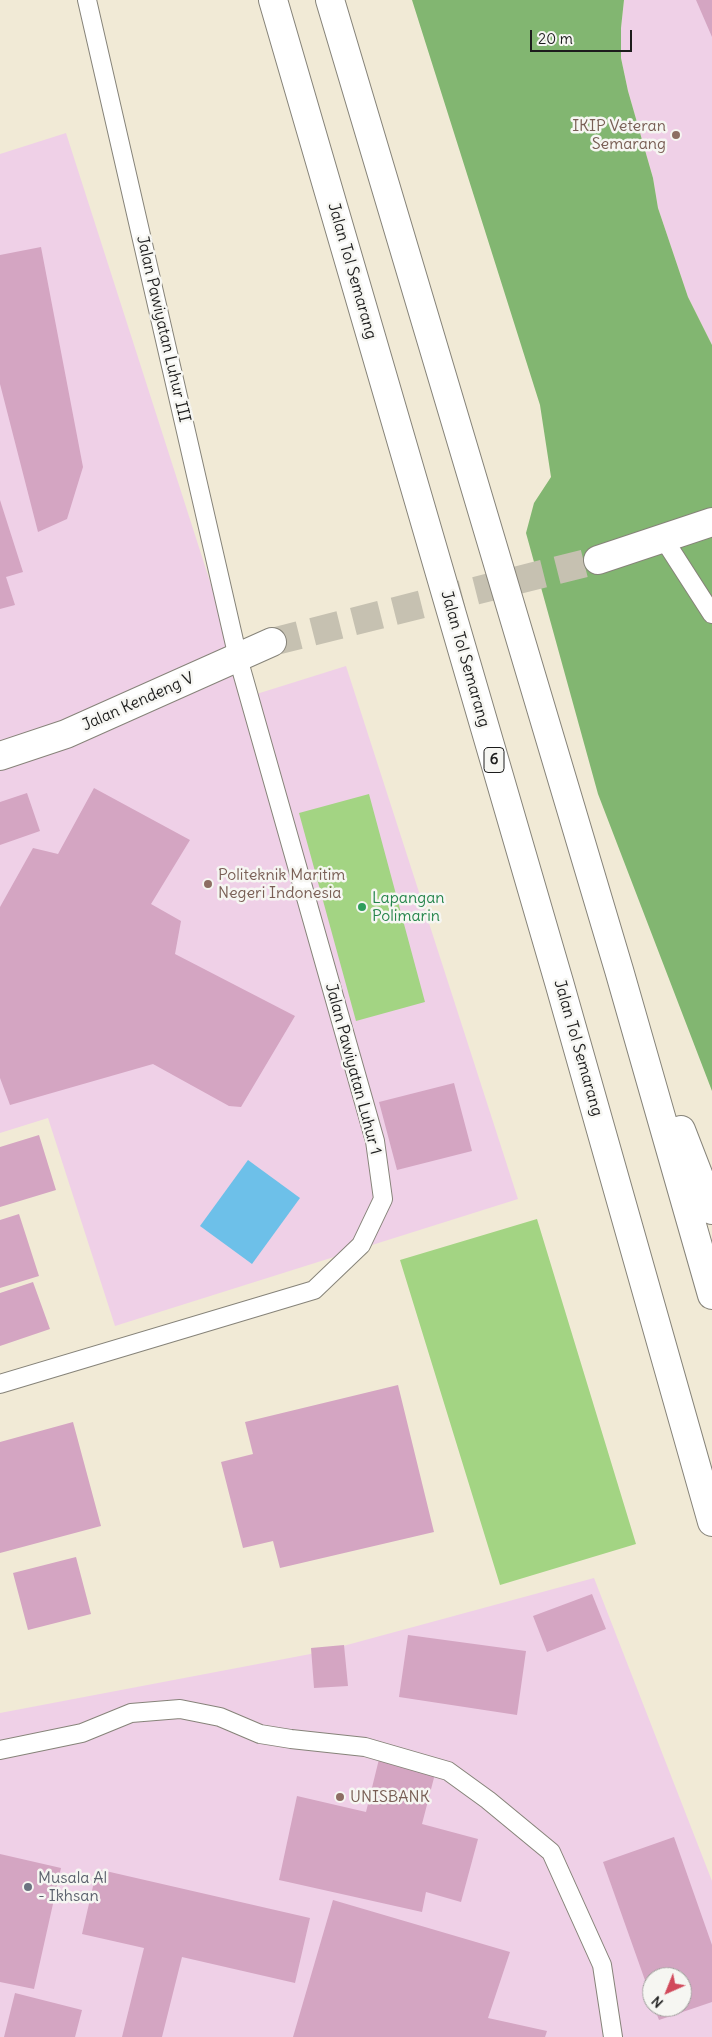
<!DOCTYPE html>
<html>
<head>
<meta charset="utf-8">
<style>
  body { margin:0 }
  #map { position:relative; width:712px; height:2037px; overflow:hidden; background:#f1ead6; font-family:Delius,sans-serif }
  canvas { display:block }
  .north { position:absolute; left:642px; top:1967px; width:50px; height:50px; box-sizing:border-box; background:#f6f6f2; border:1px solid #9f9f9c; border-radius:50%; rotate:224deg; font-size:14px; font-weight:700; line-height:20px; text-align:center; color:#1c1c1c }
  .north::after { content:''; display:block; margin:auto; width:18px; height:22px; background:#d1495b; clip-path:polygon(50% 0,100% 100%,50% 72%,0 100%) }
  .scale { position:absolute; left:530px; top:30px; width:102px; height:22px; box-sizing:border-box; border:2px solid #1c1c1c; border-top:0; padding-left:6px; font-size:15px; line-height:18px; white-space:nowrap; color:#1c1c1c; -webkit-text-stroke:4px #f6f6f2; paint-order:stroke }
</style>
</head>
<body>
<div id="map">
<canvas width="712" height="2037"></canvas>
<div class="north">N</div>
<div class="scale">20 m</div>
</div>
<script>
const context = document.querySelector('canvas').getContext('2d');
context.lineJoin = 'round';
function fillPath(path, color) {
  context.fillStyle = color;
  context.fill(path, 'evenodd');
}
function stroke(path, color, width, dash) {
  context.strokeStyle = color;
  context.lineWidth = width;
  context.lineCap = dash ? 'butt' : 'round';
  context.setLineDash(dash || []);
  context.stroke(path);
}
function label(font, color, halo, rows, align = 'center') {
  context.font = font + ' Delius,sans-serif';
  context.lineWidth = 5;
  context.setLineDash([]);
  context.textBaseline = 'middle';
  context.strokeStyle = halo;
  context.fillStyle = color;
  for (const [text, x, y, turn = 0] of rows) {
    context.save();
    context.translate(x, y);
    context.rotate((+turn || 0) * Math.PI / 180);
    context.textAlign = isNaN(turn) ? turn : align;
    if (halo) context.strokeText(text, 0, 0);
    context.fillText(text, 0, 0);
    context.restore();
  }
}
fillPath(new Path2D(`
  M 624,0 L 712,0 L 712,345 L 688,297 L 658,208 L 653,178 L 628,91 L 621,58 L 621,28 Z
  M 66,133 L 247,697 L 346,666 L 518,1199 L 115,1326 L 48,1118 L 0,1133 L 0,154 Z
  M 594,1578 L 712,1881 L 712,2037 L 0,2037 L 0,1713 L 321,1652 ZM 652,1977 L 682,1977 L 682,2007 L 652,2007 Z`), '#efd0e7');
fillPath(new Path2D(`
  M 369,794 L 425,1002 L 356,1021 L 299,813 Z
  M 537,1219 L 636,1544 L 500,1585 L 400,1260 Z`), '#a3d483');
fillPath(new Path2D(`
  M 412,0 L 624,0 L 621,28 L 621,58 L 628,91 L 653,178 L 658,208 L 688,297 L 712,345 L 712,1091 L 598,794 L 526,533 L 534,503 L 551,477 L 540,405 Z`), '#82b671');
fillPath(new Path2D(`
  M 248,1160 L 300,1198 L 252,1264 L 200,1226 Z`), '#6dc0e9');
fillPath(new Path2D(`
  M 696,0 L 712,0 L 712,37 Z
  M 41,247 L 83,467 L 67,519 L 38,532 L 0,384 L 0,255 Z
  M 0,500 L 23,572 L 6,577 L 15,605 L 0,609 Z
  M 94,788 L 190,840 L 151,904 L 181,921 L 175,954 L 295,1016 L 241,1107 L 229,1106 L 153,1064 L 10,1105 L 0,1078 L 0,907 L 33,848 L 58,854 Z
  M 27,793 L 40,831 L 0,845 L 0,802 Z
  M 454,1083 L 472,1151 L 397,1170 L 379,1102 Z
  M 39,1135 L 56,1190 L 0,1207 L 0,1147 Z
  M 19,1214 L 39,1276 L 0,1288 L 0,1220 Z
  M 33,1282 L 50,1329 L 0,1346 L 0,1293 Z
  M 398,1385 L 434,1532 L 280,1568 L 273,1541 L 243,1548 L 221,1462 L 253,1454 L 245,1422 Z
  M 73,1422 L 101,1526 L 0,1553 L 0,1442 Z
  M 76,1557 L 91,1614 L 28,1630 L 13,1573 Z
  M 592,1594 L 606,1629 L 547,1652 L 533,1616 Z
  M 408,1635 L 526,1651 L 517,1715 L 399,1697 Z
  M 344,1645 L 348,1686 L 314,1688 L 311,1648 Z
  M 380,1755 L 436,1770 L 422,1824 L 478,1839 L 461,1902 L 426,1892 L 422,1912 L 279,1880 L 297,1796 L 366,1812 Z
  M 674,1837 L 712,1945 L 712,2002 L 659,2020 L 654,2007 L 682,2007 L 682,1977 L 652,1977 L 652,2000 L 603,1862 Z
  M 0,1854 L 61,1868 L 34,1989 L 0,1982 Z
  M 97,1869 L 310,1918 L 295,1983 L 182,1957 L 162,2037 L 122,2037 L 144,1948 L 82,1934 Z
  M 333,1900 L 510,1952 L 488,2018 L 547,2031 L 545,2037 L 293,2037 Z
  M 15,1993 L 82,2010 L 75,2037 L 4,2037 Z`), '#d4a5c2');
stroke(new Path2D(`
  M 272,642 L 598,560`), '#c6c1b1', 28, [28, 14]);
const lane = new Path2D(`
  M 663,538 L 712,614
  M 0,1384 L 314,1290 L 361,1245 L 383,1199 L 375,1141 L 238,658 L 87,0
  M 0,1750 L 82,1733 L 131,1713 L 180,1709 L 220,1717 L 260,1734 L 291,1739 L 365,1747 L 448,1771 L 488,1800 L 551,1852 L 602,1965 L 613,2037`);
const secondary = new Path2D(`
  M 598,560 L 712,522
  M 0,756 L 66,734 L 272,642`);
const highway = new Path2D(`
  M 273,0 L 559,982 L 712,1522
  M 330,0 L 619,970 L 712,1295
  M 681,1130 L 712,1210`);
stroke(lane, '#868379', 20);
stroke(secondary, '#868379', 30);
stroke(highway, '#868379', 30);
stroke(lane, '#fff', 18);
stroke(secondary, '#fff', 28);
stroke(highway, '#fff', 28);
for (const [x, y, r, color] of [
  [676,135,5,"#8d6e63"],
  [208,884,5,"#8d6e63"],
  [362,907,5,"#2e9e5b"],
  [340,1797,5,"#8d6e63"],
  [28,1887,5,"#6b7280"]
]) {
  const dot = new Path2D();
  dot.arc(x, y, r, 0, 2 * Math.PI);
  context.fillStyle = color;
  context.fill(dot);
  stroke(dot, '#f6f6f2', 2);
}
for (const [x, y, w] of [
  [494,760,20]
]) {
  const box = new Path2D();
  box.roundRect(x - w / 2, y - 12.5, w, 25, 4);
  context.fillStyle = '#f6f6f2';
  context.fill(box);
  stroke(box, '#1c1c1c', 1);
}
label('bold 15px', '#1c1c1c', null, [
  ["6",494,760]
]);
label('16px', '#785e54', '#f6f6f2', [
  ["IKIP Veteran",666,126,"right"],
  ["Semarang",666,144,"right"],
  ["Politeknik Maritim",218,875],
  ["Negeri Indonesia",218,893],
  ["UNISBANK",350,1797]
], 'left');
label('16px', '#1c1c1c', '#f6f6f2', [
  ["Jalan Tol Semarang",352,271,74],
  ["Jalan Pawiyatan Luhur III",163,329,77],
  ["Jalan Tol Semarang",465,659,74],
  ["Jalan Kendeng V",138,702,-24],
  ["Jalan Tol Semarang",578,1048,74],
  ["Jalan Pawiyatan Luhur 1",353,1069,75]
]);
label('16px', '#27864d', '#f6f6f2', [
  ["Lapangan",372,898],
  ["Polimarin",372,916]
], 'left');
label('16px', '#5b616d', '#f6f6f2', [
  ["Musala Al",38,1878],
  ["- Ikhsan",38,1896]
], 'left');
</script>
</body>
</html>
